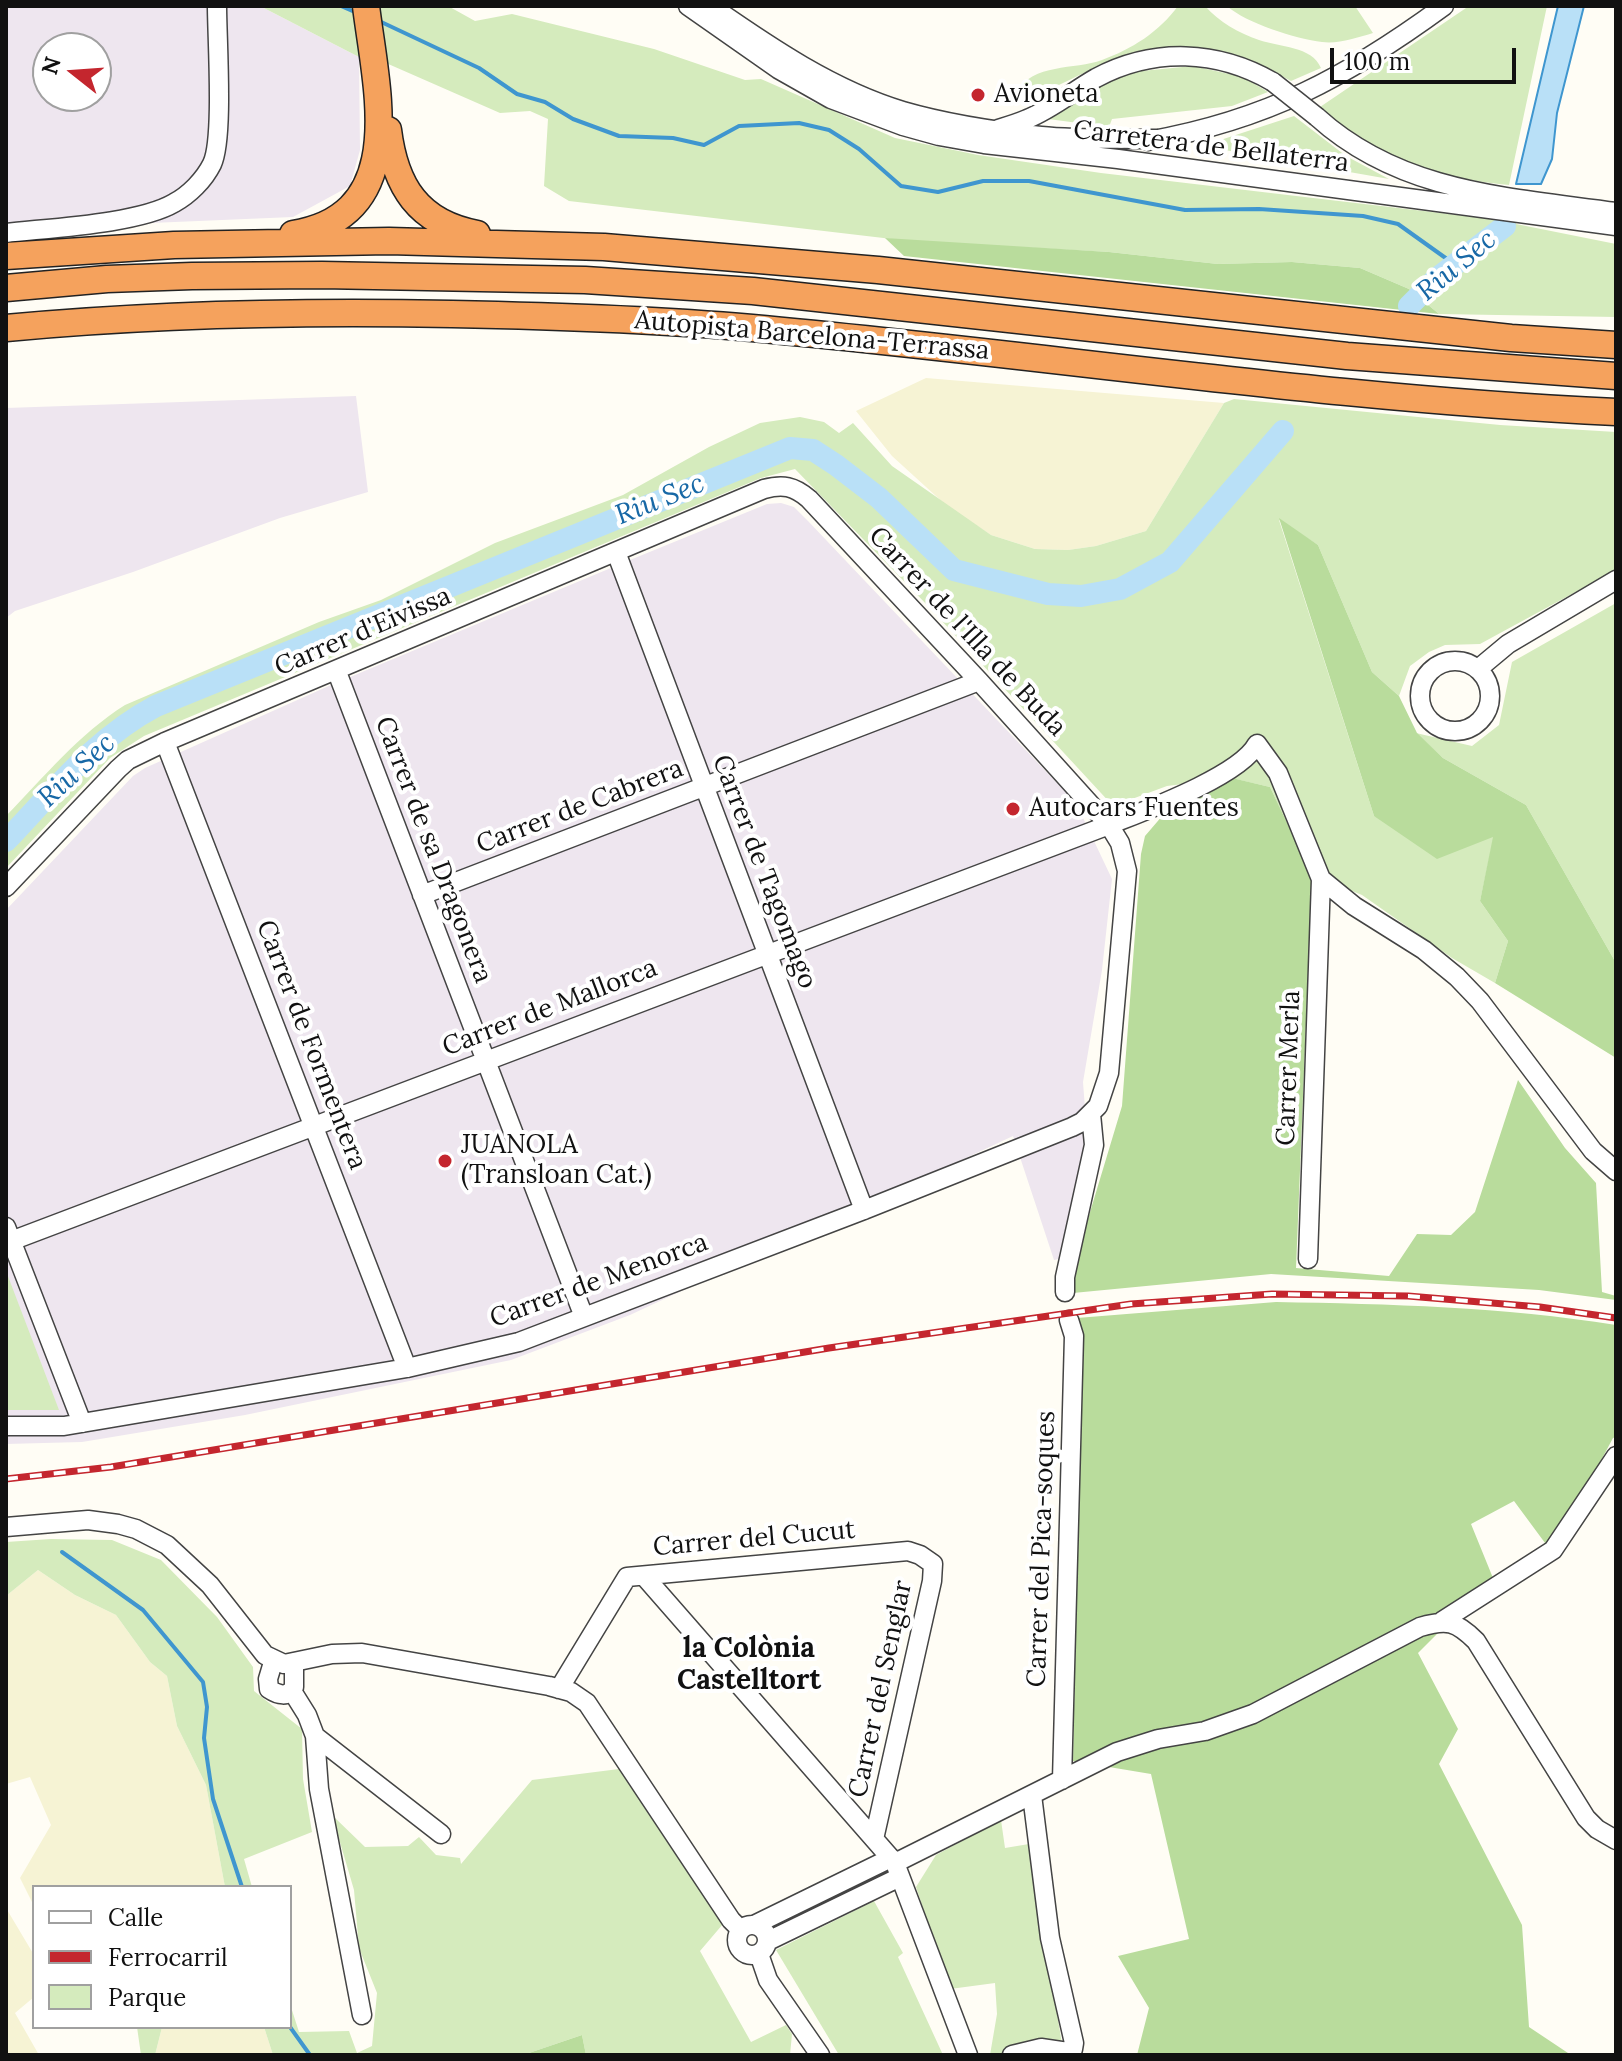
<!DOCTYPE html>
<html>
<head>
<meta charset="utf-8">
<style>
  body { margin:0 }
  #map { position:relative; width:1622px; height:2061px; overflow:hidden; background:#fffdf5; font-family:Lora,serif }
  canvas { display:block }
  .frame { position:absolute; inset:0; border:8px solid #111; pointer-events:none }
  .legend { position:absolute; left:32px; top:1885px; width:260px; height:144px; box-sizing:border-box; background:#fff; border:2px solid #a0a0a0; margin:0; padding:10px 14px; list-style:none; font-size:24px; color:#111 }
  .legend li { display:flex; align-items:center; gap:16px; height:40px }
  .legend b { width:40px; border:2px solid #a0a0a0 }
  .north { position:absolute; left:32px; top:32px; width:80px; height:80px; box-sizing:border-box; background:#fff; border:2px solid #a0a0a0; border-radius:50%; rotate:287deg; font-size:22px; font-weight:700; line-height:32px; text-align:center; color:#111 }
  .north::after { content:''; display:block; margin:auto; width:28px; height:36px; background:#c4262e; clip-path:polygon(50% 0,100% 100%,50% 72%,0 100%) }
  .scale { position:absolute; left:1330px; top:48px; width:186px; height:36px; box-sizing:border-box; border:4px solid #111; border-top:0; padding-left:10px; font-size:24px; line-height:28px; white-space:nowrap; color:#111; -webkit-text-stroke:6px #fff; paint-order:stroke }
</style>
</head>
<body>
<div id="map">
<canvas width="1622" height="2061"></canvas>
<div class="frame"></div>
<ul class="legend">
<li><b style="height:10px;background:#fff"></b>Calle</li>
<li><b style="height:10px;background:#c4262e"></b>Ferrocarril</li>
<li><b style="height:22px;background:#d5ebbd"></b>Parque</li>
</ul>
<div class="north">N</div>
<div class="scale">100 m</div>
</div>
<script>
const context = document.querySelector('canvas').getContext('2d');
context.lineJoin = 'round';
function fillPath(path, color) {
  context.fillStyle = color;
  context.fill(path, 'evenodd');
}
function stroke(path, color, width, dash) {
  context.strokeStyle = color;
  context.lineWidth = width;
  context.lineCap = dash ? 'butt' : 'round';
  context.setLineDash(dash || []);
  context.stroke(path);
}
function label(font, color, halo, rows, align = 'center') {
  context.font = font + ' Lora,serif';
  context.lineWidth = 8;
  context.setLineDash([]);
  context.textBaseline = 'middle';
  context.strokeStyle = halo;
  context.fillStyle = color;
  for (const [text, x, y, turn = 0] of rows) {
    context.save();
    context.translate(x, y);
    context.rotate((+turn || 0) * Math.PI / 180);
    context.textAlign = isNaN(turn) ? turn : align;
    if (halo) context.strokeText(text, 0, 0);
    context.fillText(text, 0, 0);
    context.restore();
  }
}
fillPath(new Path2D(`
  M 6,6 L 260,6 L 359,57 L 360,150 L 350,186 L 293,217 L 151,223 L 6,241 ZM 48,48 L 96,48 L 96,96 L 48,96 Z
  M 356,396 L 368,492 L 280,518 L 133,572 L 15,611 L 6,618 L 6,408 Z
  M 781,503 L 794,507 L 808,521 L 1076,803 L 1112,879 L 1102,970 L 1083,1082 L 1088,1148 L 1063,1258 L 1054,1260 L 1013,1136 L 630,1315 L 511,1360 L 245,1415 L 82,1442 L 6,1444 L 6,910 L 133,776 L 145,768 L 331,685 L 630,560 L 767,504 Z`), '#eee6ef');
fillPath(new Path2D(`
  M 926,378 L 1224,403 L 1146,531 L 1096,546 L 1068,550 L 1035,549 L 991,535 L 948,507 L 892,456 L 856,411 Z
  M 38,1570 L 75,1595 L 116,1615 L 150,1662 L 167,1676 L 177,1726 L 206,1785 L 225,1887 L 34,1887 L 34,1906 L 20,1878 L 51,1825 L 30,1777 L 6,1784 L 6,1596 Z
  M 6,1908 L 34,1955 L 34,1997 L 15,2013 L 39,2055 L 6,2055 Z
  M 162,2027 L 264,2027 L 273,2055 L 155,2055 Z`), '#f6f3d4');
fillPath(new Path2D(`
  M 260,6 L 448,6 L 475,21 L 512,14 L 654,49 L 745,80 L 761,79 L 895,138 L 978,155 L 1101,173 L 1517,222 L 1516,224 L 1616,244 L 1616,317 L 1439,314 L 1409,289 L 1360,268 L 1292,262 L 1218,264 L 1109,252 L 909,241 L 569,201 L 544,186 L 548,119 L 530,111 L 500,113 L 386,63 L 359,57 Z
  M 1178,6 L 1205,6 C 1219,22 1239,33 1259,40 C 1279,47 1312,46 1321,68 L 1291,81 C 1221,43 1159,37 1086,72 C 1066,81 1040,98 1017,92 C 1032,63 1075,70 1102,60 C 1132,49 1159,32 1178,6 Z
  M 1227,6 L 1355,6 L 1373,33 C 1356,38 1339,44 1322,42 C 1296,39 1246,23 1227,6 Z
  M 1469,6 L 1547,6 L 1509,185 C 1457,180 1403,168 1358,140 C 1344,132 1332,118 1320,107 Z
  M 1193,66 L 1243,77 L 1268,92 L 1232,106 L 1112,119 L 1109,127 L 1048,119 L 1109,82 L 1131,72 Z
  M 1294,116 L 1346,156 L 1389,179 L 1202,146 Z
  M 1234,399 L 1500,425 L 1616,432 L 1616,570 L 1480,644 L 1445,645 L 1429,652 L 1410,666 L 1399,696 L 1372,672 L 1318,545 L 1279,520 L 1374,816 L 1494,836 L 1480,901 L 1508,941 L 1495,983 L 1452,958 L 1362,895 L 1312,875 L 1270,787 L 1231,778 L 1167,786 L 1113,806 L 929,607 L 795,469 L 761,478 L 144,736 L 110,758 L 6,868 L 6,816 C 44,777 79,734 125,705 L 319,622 L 381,600 L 495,543 L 623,495 L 709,447 L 760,423 L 800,417 L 824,422 L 839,433 L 853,423 L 892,466 L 991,535 L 1035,549 L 1068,550 L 1096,546 L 1146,531 L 1224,403 Z
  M 1616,603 L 1616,963 L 1526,805 L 1443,758 L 1416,733 L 1472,746 L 1499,725 L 1512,662 Z
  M 6,1271 L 59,1410 L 6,1410 Z
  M 51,1539 L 112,1540 L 161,1560 L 217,1617 L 253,1667 L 254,1691 L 302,1729 L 303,1779 L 312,1832 L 244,1859 L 252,1887 L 225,1887 L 206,1785 L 177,1726 L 167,1676 L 150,1662 L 116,1615 L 75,1595 L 38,1570 L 6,1596 L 6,1542 Z
  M 619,1769 L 723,1924 L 700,1951 L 751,2042 L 786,2025 L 792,2034 L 790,2055 L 586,2055 L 582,2035 L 523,2055 L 273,2055 L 264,2027 L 290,2027 L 290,2004 L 299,2032 L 349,2031 L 357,2053 L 372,2046 L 377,1993 L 359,1948 L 354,1890 L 332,1815 L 365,1847 L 408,1846 L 419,1837 L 436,1855 L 460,1858 L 461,1864 L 532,1780 Z
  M 1001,1820 L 1005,1848 L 1029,1844 L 1062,2044 L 1058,2055 L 990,2055 L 997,2014 L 995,1983 L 950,1989 L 916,1887 L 936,1855 Z
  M 874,1901 L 903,1953 L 898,1957 L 943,2055 L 839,2055 L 776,1950 Z
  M 137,2027 L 162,2027 L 155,2055 L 141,2055 Z`), '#d5ebbd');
fillPath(new Path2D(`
  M 885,238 L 1109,252 L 1218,264 L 1292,262 L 1360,268 L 1409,289 L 1439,314 L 904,256 Z
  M 1279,518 L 1318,545 L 1372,672 L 1399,696 L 1417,733 L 1443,758 L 1526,805 L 1616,963 L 1616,1058 L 1495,983 L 1508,941 L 1480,901 L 1493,837 L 1437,859 L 1374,816 Z
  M 1232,778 L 1270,787 L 1312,875 L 1296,1268 L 1389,1276 L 1417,1234 L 1451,1235 L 1475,1212 L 1518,1080 L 1565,1148 L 1596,1183 L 1602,1292 L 1616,1296 L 1616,1300 L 1539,1290 L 1271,1274 L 1073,1293 L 1075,1262 L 1122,1106 L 1141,854 L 1145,836 L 1163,815 Z
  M 1276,1302 C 1390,1304 1503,1307 1616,1325 L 1616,1437 L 1613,1438 L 1553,1550 L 1548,1547 L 1514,1501 L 1471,1524 L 1493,1578 L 1418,1653 L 1458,1729 L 1439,1764 L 1522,1925 L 1529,2027 L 1571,2055 L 1137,2055 L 1149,2008 L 1118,1956 L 1189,1939 L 1151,1774 L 1073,1761 L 1079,1449 L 1077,1318 Z
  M 582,2035 L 586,2055 L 523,2055 Z`), '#b9dc9c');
const water = new Path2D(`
  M 1558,6 L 1584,6 L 1557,113 L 1552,159 L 1541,184 L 1516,184 Z`);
fillPath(water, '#b9e0f7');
stroke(water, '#3f96cf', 2);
stroke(new Path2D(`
  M 341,6 L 357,13
  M 377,20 L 479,68 L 517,94 L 545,102 L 573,119 L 619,136 L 673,138 L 704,145 L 739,126 L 799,123 L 829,130 L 859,149 L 901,186 L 938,192 L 983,181 L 1029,181 L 1185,210 L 1259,209 L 1363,216 L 1398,224 L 1454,264
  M 62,1552 L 143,1610 L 203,1682 L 207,1707 L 204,1738 L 213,1799 L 242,1887
  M 290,2027 L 310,2055`), '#3f96cf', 4);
stroke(new Path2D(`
  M 1409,306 L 1436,279 L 1505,226
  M 6,841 C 53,792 95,738 156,706 L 790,448 L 813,450 L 836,465 L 879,498 L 954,570 L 1048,594 L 1081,596 L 1120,589 L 1170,562 L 1283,431`), '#b9e0f7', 22);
const minor = new Path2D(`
  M 688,6 L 778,69 L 831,99 L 903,126 L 939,136 L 984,144 L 1118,159 L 1616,226
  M 711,6 C 770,47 833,90 903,111 C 948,124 995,131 1041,136 C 1080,140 1118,138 1157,139
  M 1317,117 C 1401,193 1509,197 1616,212
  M 998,129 C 1008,126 1018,123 1027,119 C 1052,109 1073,91 1096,78 C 1154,47 1218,50 1273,82
  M 1148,141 C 1267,120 1347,77 1444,6
  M 6,233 C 49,228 138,224 174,203 C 189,195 204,180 212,164 C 224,139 217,39 217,6
  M 616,552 L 864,1210
  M1420 696a35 35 0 1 1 70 0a35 35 0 1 1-70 0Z
  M 1478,669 L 1508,644 L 1616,580
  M 337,672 L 584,1317
  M 165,742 L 407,1368
  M 6,887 L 118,769 L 128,760 L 165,742 L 764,489 C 783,484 794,486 809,499 L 979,681 L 1109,825 L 1120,843 L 1127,871 L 1109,1073 L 1098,1106 L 1082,1122 L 1072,1127 L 864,1210 L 519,1342 L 407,1368 L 64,1426 L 6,1426
  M 422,895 L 979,681
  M 6,1227 L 82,1423
  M 11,1241 L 1109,825 C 1144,811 1240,776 1257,744 L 1278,773 L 1321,879 L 1354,906 L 1424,950 L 1457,977 L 1480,1001 L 1593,1151 L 1616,1171
  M 1308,1259 L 1321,879
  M 1065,1292 L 1065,1277 L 1094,1145 L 1091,1114
  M 6,1527 L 88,1520 L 118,1524 L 136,1529 L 167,1545 L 210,1585 L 265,1655 L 284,1664 L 332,1654 L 362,1653 L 549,1686 L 571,1692 L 587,1703 L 731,1920 L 741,1930
  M 644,1576 L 895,1863 L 968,2055
  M 1442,1621 L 1553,1550 L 1616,1456
  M 274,1659 L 268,1679 L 269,1689 C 278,1695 288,1698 294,1687 L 294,1662
  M 559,1689 L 627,1577 L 908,1551 L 920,1555 L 933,1564 L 932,1581 L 874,1839
  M 292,1691 L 307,1715 L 315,1736 L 319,1789 L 362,2015
  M 315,1736 L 441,1834
  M 1062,1780 L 1074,1336 L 1069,1320
  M 895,1863 L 1117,1752 L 1158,1739 L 1205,1731 L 1253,1714 L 1420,1627 C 1447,1619 1456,1621 1476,1641 L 1586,1818 L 1597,1829 L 1616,1840
  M737 1940a15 15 0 1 1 30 0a15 15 0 1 1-30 0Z
  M 754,1925 L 891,1858
  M 768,1941 L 900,1877
  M 759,1954 L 768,1980 L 820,2055
  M 1012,2055 L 1041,2048 L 1068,2052 L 1073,2049 L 1074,2043 L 1050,1938 L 1032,1795`);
const highway = new Path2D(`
  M 388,130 C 395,186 418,223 477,234
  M 293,234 C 411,215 376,89 366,6
  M 6,256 L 174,245 L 389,241 L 604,247 L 878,270 L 1511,338 L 1616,345
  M 6,288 L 107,279 L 192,276 L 322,275 L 585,280 L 753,291 L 1347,356 L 1616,376
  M 6,328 C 155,314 303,311 452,314 C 552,316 652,319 752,328 C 1040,354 1327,399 1616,412`);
stroke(minor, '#444', 21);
stroke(highway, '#222', 29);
stroke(minor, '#fff', 18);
stroke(highway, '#f5a25d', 26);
const rail = new Path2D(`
  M 6,1479 L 111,1467 L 829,1348 L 1131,1304 L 1272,1294 L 1408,1296 L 1540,1307 L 1616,1318`);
stroke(rail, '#c4262e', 7);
stroke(rail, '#fff', 4, [12]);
const minorBridge = new Path2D(`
  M 1273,82 L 1317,117`);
stroke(minorBridge, '#444', 21, []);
stroke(minorBridge, '#fff', 18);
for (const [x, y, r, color] of [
  [978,95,8,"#c4262e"],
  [1013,809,8,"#c4262e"],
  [445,1161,8,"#c4262e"]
]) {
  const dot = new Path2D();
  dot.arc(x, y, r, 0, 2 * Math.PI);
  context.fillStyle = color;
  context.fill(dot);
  stroke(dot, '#fff', 3);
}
label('26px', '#111', '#fff', [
  ["Avioneta",994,95],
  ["Autocars Fuentes",1029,809],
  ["JUANOLA",461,1146],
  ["(Transloan Cat.)",461,1176]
], 'left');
label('26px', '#111', '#fff', [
  ["Carretera de Bellaterra",1211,147,7],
  ["Autopista Barcelona-Terrassa",812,336,5],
  ["Carrer d'Eivissa",363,632,-23],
  ["Carrer de l'Illa de Buda",967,632,47],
  ["Carrer de Cabrera",580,807,-21],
  ["Carrer de sa Dragonera",433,850,69],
  ["Carrer de Tagomago",764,872,69],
  ["Carrer de Mallorca",550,1008,-21],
  ["Carrer de Formentera",311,1045,69],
  ["Carrer Merla",1289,1068,-88],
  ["Carrer de Menorca",599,1281,-20],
  ["Carrer del Cucut",754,1539,-5],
  ["Carrer del Pica-soques",1042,1549,-88],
  ["Carrer del Senglar",881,1689,-78]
]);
label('italic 28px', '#1768a6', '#fff', [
  ["Riu Sec",1457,266,-40],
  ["Riu Sec",660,500,-22],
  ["Riu Sec",77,771,-43]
]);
label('bold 28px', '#111', '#fff', [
  ["la Colònia",749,1649],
  ["Castelltort",749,1681]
]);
</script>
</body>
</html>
